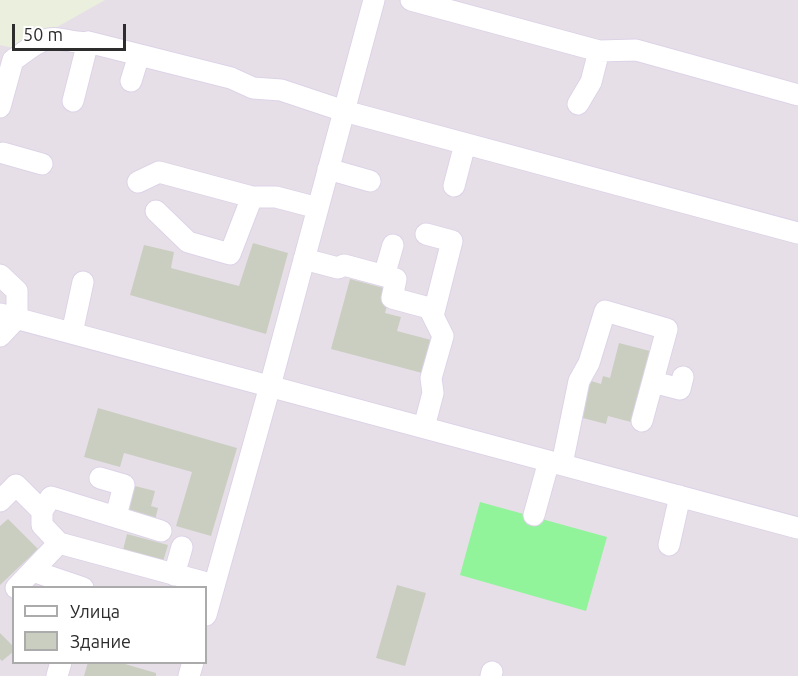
<!DOCTYPE html>
<html>
<head>
<meta charset="utf-8">
<style>
  body { margin:0 }
  #map { position:relative; width:798px; height:676px; overflow:hidden; background:#ebefde; font-family:Ubuntu,sans-serif }
  canvas { display:block }
  .legend { position:absolute; left:12px; top:586px; width:195px; height:78px; box-sizing:border-box; background:#fff; border:2px solid #ababab; margin:0; padding:8px 10px; list-style:none; font-size:18px; color:#2d2d2d }
  .legend li { display:flex; align-items:center; gap:12px; height:30px }
  .legend b { width:30px; border:2px solid #ababab }
  .scale { position:absolute; left:12px; top:24px; width:114px; height:27px; box-sizing:border-box; border:3px solid #2d2d2d; border-top:0; padding-left:8px; font-size:18px; line-height:21px; white-space:nowrap; color:#2d2d2d; -webkit-text-stroke:4px #fff; paint-order:stroke }
</style>
</head>
<body>
<div id="map">
<canvas width="798" height="676"></canvas>
<ul class="legend">
<li><b style="height:8px;background:#fff"></b>Улица</li>
<li><b style="height:16px;background:#cacec1"></b>Здание</li>
</ul>
<div class="scale">50 m</div>
</div>
<script>
const context = document.querySelector('canvas').getContext('2d');
context.lineJoin = 'round';
function fillPath(path, color) {
  context.fillStyle = color;
  context.fill(path, 'evenodd');
}
function stroke(path, color, width, dash) {
  context.strokeStyle = color;
  context.lineWidth = width;
  context.lineCap = dash ? 'butt' : 'round';
  context.setLineDash(dash || []);
  context.stroke(path);
}
fillPath(new Path2D(`
  M 105,0 L 798,0 L 798,676 L 0,676 L 0,45 L 18,49 ZM 14,588 L 206,588 L 206,662 L 14,662 Z`), '#e7dfe8');
fillPath(new Path2D(`
  M 480,502 L 607,537 L 586,611 L 460,575 Z`), '#91f39a');
fillPath(new Path2D(`
  M 253,243 L 288,253 L 266,334 L 130,295 L 144,245 L 174,252 L 171,268 L 239,286 Z
  M 350,279 L 391,290 L 385,313 L 401,317 L 397,331 L 435,341 L 426,374 L 331,349 Z
  M 619,343 L 650,351 L 631,422 L 608,416 L 606,424 L 579,417 L 588,380 L 601,384 L 603,376 L 610,378 Z
  M 98,408 L 237,448 L 211,536 L 176,526 L 192,472 L 124,453 L 120,467 L 84,457 Z
  M 135,486 L 155,491 L 151,506 L 158,508 L 154,524 L 127,517 Z
  M 8,519 L 38,549 L 0,585 L 0,526 Z
  M 127,534 L 168,545 L 162,565 L 122,554 Z
  M 397,585 L 426,593 L 405,666 L 376,658 Z
  M 0,633 L 14,647 L 14,651 L 2,661 L 0,659 Z
  M 88,662 L 118,662 L 156,673 L 156,676 L 84,676 Z`), '#cacec1');
const minor = new Path2D(`
  M 411,0 L 599,51 L 636,50 L 798,95
  M 131,81 L 139,55
  M 73,101 L 88,42
  M 578,104 L 591,82 L 599,51
  M 0,107 L 13,60 C 23,54 34,43 45,40 C 59,35 74,45 88,42 L 231,78 L 253,88 L 281,90 L 344,111 L 798,233
  M 3,153 L 42,164
  M 328,169 L 370,181
  M 138,182 L 159,172 L 252,197 L 276,197 L 318,208
  M 454,186 L 465,144
  M 156,211 L 188,242 L 230,254 L 252,197
  M 426,234 L 452,241 L 433,316
  M 304,259 L 338,268 L 344,265 L 396,279 L 392,298 L 429,308 L 443,336 L 431,378 L 433,393 L 424,427
  M 0,275 L 17,291 L 17,318 L 0,336
  M 384,276 L 393,245
  M 0,314 L 798,528
  M 72,333 L 83,282
  M 653,382 L 680,389 L 683,377
  M 562,464 L 579,381 L 589,363 L 605,311 L 667,329 L 642,421
  M 100,478 L 124,485 L 116,516
  M 0,501 L 16,485 L 42,511
  M 534,515 L 549,461
  M 59,543 L 42,525 L 42,511 L 51,497 L 161,531
  M 669,545 L 680,496
  M 33,571 L 83,588
  M 174,575 L 182,547
  M 16,588 L 59,543 L 214,585
  M 206,615 L 270,386 L 374,0
  M 57,676 L 61,662
  M 189,676 L 193,662
  M 491,676 L 492,672`);
stroke(minor, '#dcd3e7', 23);
stroke(minor, '#fff', 21);
</script>
</body>
</html>
